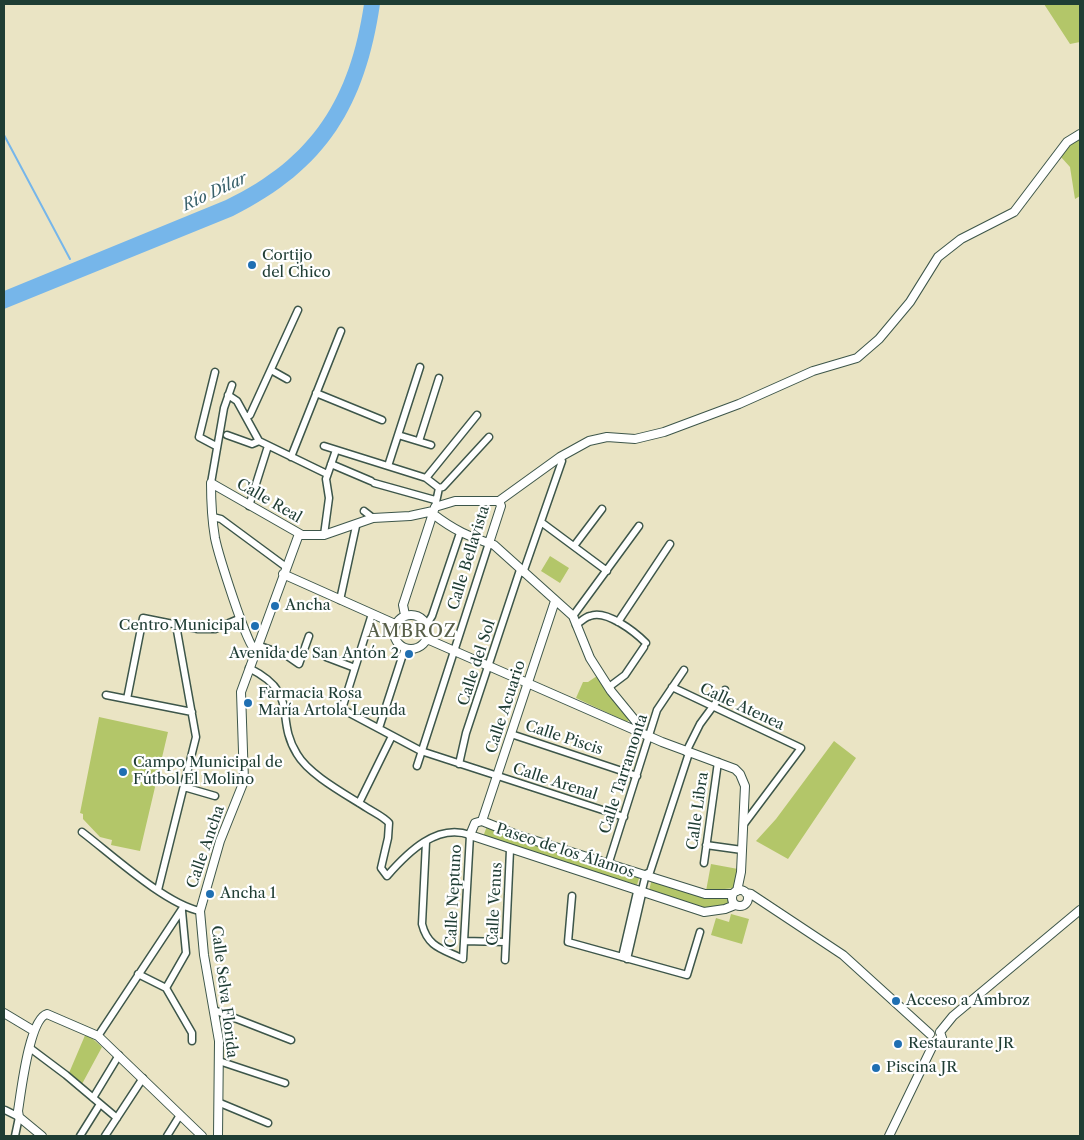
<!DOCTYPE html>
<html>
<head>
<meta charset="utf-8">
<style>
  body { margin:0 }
  #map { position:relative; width:1084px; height:1140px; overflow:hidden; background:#eae4c4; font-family:"Libre Caslon Text",serif }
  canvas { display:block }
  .frame { position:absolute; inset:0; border:5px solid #1f3d34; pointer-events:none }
</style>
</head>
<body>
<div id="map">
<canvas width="1084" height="1140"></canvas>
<div class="frame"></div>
</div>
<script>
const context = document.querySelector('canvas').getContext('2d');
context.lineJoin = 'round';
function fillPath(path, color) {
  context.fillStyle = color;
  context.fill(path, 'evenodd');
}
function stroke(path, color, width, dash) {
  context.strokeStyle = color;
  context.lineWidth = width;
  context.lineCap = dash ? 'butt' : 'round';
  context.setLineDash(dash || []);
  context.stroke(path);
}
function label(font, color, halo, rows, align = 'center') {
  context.font = font + ' "Libre Caslon Text",serif';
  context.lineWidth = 4.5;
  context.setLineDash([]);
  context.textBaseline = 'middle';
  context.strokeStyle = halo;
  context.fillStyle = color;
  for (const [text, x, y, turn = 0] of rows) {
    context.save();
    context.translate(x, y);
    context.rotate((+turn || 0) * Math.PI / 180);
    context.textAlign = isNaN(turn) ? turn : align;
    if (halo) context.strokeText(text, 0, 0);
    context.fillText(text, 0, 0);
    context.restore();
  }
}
fillPath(new Path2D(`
  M 1044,4 L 1080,4 L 1080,42 L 1070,44 Z
  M 1080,137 L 1080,196 L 1075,199 L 1070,167 L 1061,157 L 1071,141 Z
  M 550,556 L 569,568 L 560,583 L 541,571 Z
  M 597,676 L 630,719 L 627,722 L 576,698 L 583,682 L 588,682 Z
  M 99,717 L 168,732 L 140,851 L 111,845 L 112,840 L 100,837 L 83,819 L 83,814 L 80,813 Z
  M 834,741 L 856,758 L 788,859 L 756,841 L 776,819 Z
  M 487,826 L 640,875 L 637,885 L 483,837 Z
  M 711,864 L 738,869 L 734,888 L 706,891 Z
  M 652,878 L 729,897 L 730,904 L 704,909 L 649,891 Z
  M 731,914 L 749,919 L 742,944 L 711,935 L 716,918 L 729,922 Z
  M 86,1033 L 102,1047 L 82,1084 L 69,1073 Z`), '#b3c669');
fillPath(new Path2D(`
  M 364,4 L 380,4 C 365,106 327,169 233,216 L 4,309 L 4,291 L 226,200 C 313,158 350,98 364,4 Z`), '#76b6ea');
stroke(new Path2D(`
  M 4,135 L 70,259`), '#76b6ea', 2);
const minor = new Path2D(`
  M 271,370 L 287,379
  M 215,372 L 199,437 L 216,446
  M 316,393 L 382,420
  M 228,395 L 237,401 L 259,441
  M 247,417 L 250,415 L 298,310
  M 227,435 L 252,444 L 259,441 L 327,474
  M 398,435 L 431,445
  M 419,441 L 439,378
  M 324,446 L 426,478 L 439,488 L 435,507
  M 291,457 L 341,331
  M 331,464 L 371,481
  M 388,466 L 420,367
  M 426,478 L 477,415
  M 211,483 L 224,408 L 232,385
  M 374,483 L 435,500
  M 439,488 L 443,487 L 489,437
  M 249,506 L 268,446
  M 364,511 L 373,518
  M 213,517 L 221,519 L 286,567
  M 541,522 L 607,571
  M 324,535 L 329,498 L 326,479 L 336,450
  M 574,546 L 602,509
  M 523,573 L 562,461 L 560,457
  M 340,600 L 356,526
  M 372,614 L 342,709 L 421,751 L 624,817
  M 573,616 L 639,526
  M 618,622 L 670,544
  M 427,624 L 432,616 L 460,533
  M 576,625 C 580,622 585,617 590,616 C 606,609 635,632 646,643
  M 257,645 L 286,655 L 299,664 L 309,636
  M 326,657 L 355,668
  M 249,668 C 301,694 274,717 297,754 C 309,775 347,795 367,808 C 375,813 384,817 389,823 L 388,838 L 381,868 L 387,876 C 408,852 437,823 470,835 L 463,959 C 443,949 428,948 422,924 L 426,842
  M 609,687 L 625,675 L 644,647
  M 672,687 L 801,748 L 744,824
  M 106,695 L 192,712
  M 127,699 L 143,618 L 198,629 L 215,629 L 241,618
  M 379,728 L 405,648
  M 511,734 L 637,776
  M 686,752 L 700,724 L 725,690
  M 459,764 L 466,733 L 520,570
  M 417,766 L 489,543
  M 184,787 L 215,796
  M 359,803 L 392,736
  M 82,832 C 111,854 165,904 200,911
  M 706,845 L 742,850
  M 609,862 L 657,710 L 684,670
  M 704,863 L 718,762
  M 158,890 L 196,737 L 176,625
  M 572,896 L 568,942 L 687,975 L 700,932
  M 182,911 L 186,953 L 166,988 L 192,1033 L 192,1041
  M 464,941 L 505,942
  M 622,957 L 637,892 L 642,890
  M 627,959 L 642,894 L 642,890 L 646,874 L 650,872 L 689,753
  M 505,960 L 510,850
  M 138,974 L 166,988
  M 214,1010 L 291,1040
  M 98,1036 L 184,906
  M 30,1048 L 66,1075 L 117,1118
  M 219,1061 L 285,1083
  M 93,1098 L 119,1055
  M 220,1103 L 268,1123
  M 5,1110 L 19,1117 L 15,1136
  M 80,1136 L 100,1104
  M 105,1136 L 143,1078
  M 167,1136 L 180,1115`);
const tertiary = new Path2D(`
  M 499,501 L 560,457 L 589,441 L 607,437 L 635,439 L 664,432 L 739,404 L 813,371 L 857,358 L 879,339 L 910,302 L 938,257 L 961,239 L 1014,212 L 1067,142 L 1080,134
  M 433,514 C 455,531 468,536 494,545 L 573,616 L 590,658 L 611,691 L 638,724 L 637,730
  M 489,543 L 501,506 L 499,501
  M 283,574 L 395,624
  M394 632a17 17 0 1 1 34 0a17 17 0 1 1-34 0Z
  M 405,615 L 403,605 L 435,507 L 455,501 L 499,501
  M 427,639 L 662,742 L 735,769 L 740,774 L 745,786 L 741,872 L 737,891
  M 255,650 C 247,646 218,553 215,538 C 212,520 211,501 211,483 L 302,535 L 324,535 L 373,518 L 410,516 L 433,511
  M 482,821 L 555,601
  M732 898a8 8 0 1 1 16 0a8 8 0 1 1-16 0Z
  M 746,893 L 751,894 L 843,955 L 930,1034
  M 733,894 L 705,894 L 517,835 L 482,821 L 475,823 L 470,835 L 704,912 L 725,909 L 735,905
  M 4,1013 L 34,1031
  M 940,1032 L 953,1016 L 1080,910
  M 933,1045 L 939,1045 L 943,1041 L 940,1032
  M 42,1136 L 19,1117 L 18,1111 C 21,1093 29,1019 47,1014 L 98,1036 L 202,1136
  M 218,1136 L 219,1041 L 204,955 L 200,911 L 220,841 L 244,781 L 241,692 L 299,534
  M 889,1136 L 933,1045`);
stroke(minor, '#3d564a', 9);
stroke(tertiary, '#3d564a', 10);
stroke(minor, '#fff', 6);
stroke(tertiary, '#fff', 8);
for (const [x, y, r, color] of [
  [252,265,5,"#1f6fb2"],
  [275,606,5,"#1f6fb2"],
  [255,626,5,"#1f6fb2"],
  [409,654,5,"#1f6fb2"],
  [248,703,5,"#1f6fb2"],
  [123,772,5,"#1f6fb2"],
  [210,894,5,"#1f6fb2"],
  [896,1001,5,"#1f6fb2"],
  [898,1044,5,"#1f6fb2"],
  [876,1068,5,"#1f6fb2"]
]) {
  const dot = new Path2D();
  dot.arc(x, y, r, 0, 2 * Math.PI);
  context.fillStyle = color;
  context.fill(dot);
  stroke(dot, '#fff', 2);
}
label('15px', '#1f3d34', '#fff', [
  ["Cortijo",262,256],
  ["del Chico",262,273],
  ["Ancha",285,606],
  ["Centro Municipal",245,626,"right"],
  ["Avenida de San Antón 2",399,654,"right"],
  ["Farmacia Rosa",258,694],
  ["María Artola Leunda",258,711],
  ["Campo Municipal de",133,763],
  ["Fútbol El Molino",133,780],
  ["Ancha 1",220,894],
  ["Acceso a Ambroz",906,1001],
  ["Restaurante JR",908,1044],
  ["Piscina JR",886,1068]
], 'left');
label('15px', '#1f3d34', '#fff', [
  ["Calle Real",269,501,30],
  ["Calle Bellavista",469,558,-73],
  ["Calle del Sol",477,663,-72],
  ["Calle Acuario",506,707,-72],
  ["Calle Atenea",742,707,25],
  ["Calle Piscis",564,738,18],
  ["Calle Tarramonta",624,774,-72],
  ["Calle Arenal",555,782,18],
  ["Calle Libra",698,811,-82],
  ["Calle Ancha",206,847,-71],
  ["Paseo de los Álamos",565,851,18],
  ["Calle Neptuno",454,896,-87],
  ["Calle Venus",495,904,-87],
  ["Calle Selva Florida",224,992,83]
]);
label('italic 16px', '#39616b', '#fff', [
  ["Río Dílar",215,192,-25]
]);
context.letterSpacing = '1px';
label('18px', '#585f49', '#fff', [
  ["AMBROZ",412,632]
]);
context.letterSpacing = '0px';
</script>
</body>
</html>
